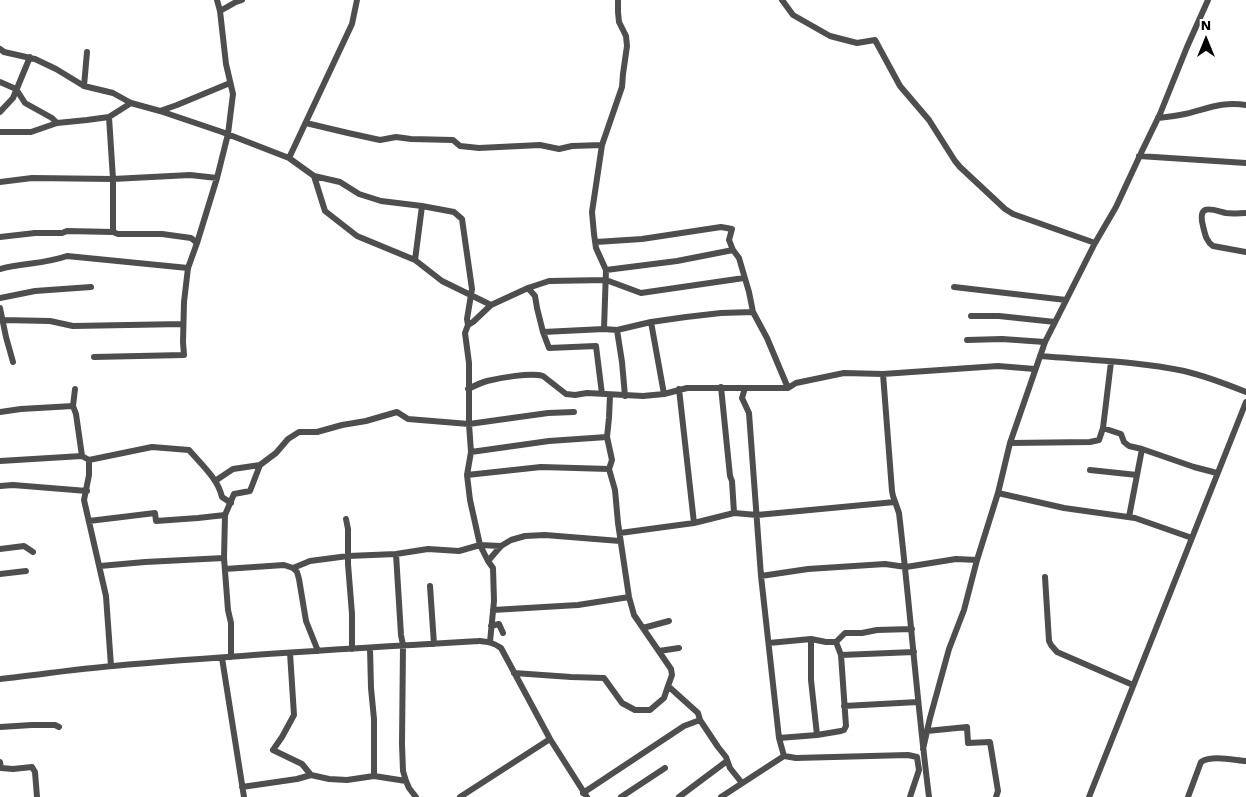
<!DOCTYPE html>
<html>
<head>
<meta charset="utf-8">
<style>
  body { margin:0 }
  #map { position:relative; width:1246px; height:797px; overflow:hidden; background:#fff; font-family:"Work Sans",sans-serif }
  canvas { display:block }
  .north { position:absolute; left:1181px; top:15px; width:50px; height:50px; -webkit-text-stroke:4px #fff; paint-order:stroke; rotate:0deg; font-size:14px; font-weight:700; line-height:20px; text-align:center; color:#000 }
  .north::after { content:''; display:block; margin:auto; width:18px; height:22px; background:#000; clip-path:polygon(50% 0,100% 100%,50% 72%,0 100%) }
</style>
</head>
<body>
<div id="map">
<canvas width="1246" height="797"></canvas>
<div class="north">N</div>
</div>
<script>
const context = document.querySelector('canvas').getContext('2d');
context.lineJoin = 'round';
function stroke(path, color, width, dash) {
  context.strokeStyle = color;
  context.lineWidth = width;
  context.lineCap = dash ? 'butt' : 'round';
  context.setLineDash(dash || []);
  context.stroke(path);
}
stroke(new Path2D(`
  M 782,0 L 793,15 L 830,36 L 857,43 L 875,40 L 900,86 L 929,120 L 955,161 L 960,167 L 1005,209 L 1013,214 L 1095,243
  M 220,11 L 236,2 L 242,0
  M 0,49 L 4,52 L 35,59 L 56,69 L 84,86 L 113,93 L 131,103 L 160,111 L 222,132 L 289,158 L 352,24 L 357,0
  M 0,82 L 16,89 L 25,103 L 52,118 L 57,123
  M 84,86 L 87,52
  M 160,111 L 177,105 L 230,83
  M 0,112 L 13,98 L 30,57
  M 109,117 L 113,179 L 113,232
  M 1158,118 C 1167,117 1176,116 1185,114 C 1207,109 1222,101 1246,105
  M 306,123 L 348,133 L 380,140 L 396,137 L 411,139 L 453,140 L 460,146 L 479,148 L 540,145 L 559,149 L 572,146 L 602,145
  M 0,132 L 31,132 L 57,123 L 87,120 L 109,117 L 131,103
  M 1139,156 L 1246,163
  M 289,158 L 314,176 L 325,211 L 357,236 L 415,260 L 442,281 L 491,305
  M 314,176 L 340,182 L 359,194 L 381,201 L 422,206 L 454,212 L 462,219 L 472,289 L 467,319 L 468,325 L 465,333 L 469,363 L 469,424 L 471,452 L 467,475 L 470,500 L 480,545 L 488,561 L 493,568 L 494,601 L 490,642
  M 0,182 L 32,178 L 113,179 L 190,175 L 217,178
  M 1246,213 C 1240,213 1233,214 1226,213 C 1213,210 1197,202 1203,226 C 1205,234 1206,241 1213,246 L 1246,252
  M 0,237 L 35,233 L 62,233 L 67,231 L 113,232 L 118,234 L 162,234 L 191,238 L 197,243
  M 596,242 L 642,239 L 721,227 L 732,229 L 729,240 L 733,250 L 739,258 L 749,292 L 753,312 L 767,338 L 788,388
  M 415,260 L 422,206
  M 0,269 C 22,263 45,264 67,256 L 188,268
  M 606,270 L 677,261 L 733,250
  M 954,287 L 1066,300
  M 528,288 L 535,296 L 537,308 L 543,332 L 549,348 L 596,346 L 602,394
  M 0,298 L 35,291 L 91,287
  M 0,308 L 6,337 L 13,362
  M 971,316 L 999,316 L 1055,322
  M 2,320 L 50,321 L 73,326 L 183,324
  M 651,322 L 664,394
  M 468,325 L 473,322 L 491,305 L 528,288 L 549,281 L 606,280 L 641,293 L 744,278
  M 604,329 L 606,270 L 596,248 L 594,234 L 592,212 L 602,145 L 622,87 L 623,74 L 627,46 L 626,36 L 619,22 L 618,12 L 618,0
  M 617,330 L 622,362 L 625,396
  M 543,332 L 604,329 L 617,330 L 651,322 L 686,317 L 721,313 L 753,312
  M 967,340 L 1002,339 L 1045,342
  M 1040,356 C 1088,360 1137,361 1184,371 C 1206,376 1226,384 1246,392
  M 94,357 L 184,355 L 183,342 L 184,302 L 188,268 L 197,243 L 217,178 L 228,134 L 233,94 L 226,64 L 220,11 L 217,0
  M 883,374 L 892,491 L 893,496 L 899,513 C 910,607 917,702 929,797
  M 721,387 L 730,476 L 732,481 L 734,513
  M 745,388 L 742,398 L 749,413 L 761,576 L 779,738 L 784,756 L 796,758 L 908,755 L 917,757 L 919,770 L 910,797
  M 75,389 L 73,406 L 76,414 L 82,456
  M 468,389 C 474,386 480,383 487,381 C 500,378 531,372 543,376 L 566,394 L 575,395 L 587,393 L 643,396 L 664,394 L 687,388 L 788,388 L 796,383 L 844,373 L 883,374 L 998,366 L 1035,369
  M 679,389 L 694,523
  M 610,395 L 609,418 L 607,437 L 612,460 L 609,469 L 615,490 L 618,523 L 629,597 L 634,615 L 671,669 L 672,675 L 668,686
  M 0,412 L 21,409 L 73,406
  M 1103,428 L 1121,434 L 1124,442 L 1129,446 L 1142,449 L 1194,467 L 1217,473
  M 1010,443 L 1090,442 L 1099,440 L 1103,428 L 1111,362
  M 471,452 L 549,441 L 607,437
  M 89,460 L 89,475 L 84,500 L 106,596 L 111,666
  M 0,461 L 82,456 L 89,460 L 152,447 L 189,450 C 202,465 218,479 222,497 L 231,503
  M 1090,470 L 1137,475
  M 467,475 L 541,467 L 609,469
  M 215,481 L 233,469 L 260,465
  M 0,486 L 13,485 L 87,491
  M 998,493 L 1064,508 L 1135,518 L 1192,538
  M 1129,517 L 1142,449
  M 346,519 L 348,529 L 348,564 L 352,614 L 352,649
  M 89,521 L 155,513 L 156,521 L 198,518 L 225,515
  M 620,533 L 694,523 L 734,513 L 757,515 L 895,502
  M 0,549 L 24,546 L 33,552
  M 396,554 L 401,635 L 403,645 L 402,744 L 403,771 L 406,781 L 409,788 L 416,797
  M 488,561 L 501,546 L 511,540 L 525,536 L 545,535 L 620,541
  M 100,566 L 145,562 L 224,558
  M 293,568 L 310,561 L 348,556 L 396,554 L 428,549 L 459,551 L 480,545 L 501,546
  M 225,569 L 284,565 L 293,568 L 297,572 L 299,579 L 306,621 L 318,651
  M 0,574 L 26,571
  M 761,576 L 808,569 L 885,564 L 906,567 L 956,559 L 977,560
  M 1045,577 L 1049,641 L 1051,645 L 1057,652 L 1133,685
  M 430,586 L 434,644
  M 493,610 L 578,605 L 629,597
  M 491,626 L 499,624 L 503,633
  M 643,628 L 669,621
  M 769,643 L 811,639 L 826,642 L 836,642 L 845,633 L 862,633 L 877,630 L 912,629
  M 370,648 L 371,688 L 374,719 L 374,776
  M 659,651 L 679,648
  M 290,653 L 294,715 L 282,737 L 273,750 L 302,764 L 311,775
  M 841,655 L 914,652
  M 231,657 L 231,623 L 228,610 L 224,558 L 225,515 L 234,494 L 250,491 L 260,465 L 276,453 L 288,439 L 299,432 L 317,432 L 342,425 L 366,421 L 397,412 L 408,419 L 469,424 L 548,413 L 574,412
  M 222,658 L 244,797
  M 514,673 L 571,677 L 604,678 L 622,703 L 635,710 L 650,710 L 664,698 L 668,686 L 698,713 L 700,720
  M 0,679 C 38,675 75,669 113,666 C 235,655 358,648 480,641 C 489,642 494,643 501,648 L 550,739 L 587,797
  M 844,706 L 918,702
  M 0,727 L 32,725 L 55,725 L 59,727
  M 927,731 L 967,727 L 968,743 L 990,742 L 998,791 L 996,797
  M 817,735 L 841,731 L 844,730 L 846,726 L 841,655 L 836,642
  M 779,738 L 817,735 L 811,680 L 811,639
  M 923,749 L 930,718 L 949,649 L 964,610 L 977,560 L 998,493 L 1010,443 L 1045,342 L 1095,243 L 1116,207 L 1142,151 L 1160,114 L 1187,47 L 1208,0
  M 0,762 L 1,768 L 13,769 L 32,767 L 35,772 L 37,797
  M 242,787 L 297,779 L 311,775 L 329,779 L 347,780 L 374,776 L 406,781
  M 583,793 L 684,726 L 700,720 L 718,747 L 726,757 L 730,768 L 742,783
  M 460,797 L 550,739
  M 621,797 L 665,768
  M 679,797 L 727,761
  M 721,797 L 784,756
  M 1089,797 L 1246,402
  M 1188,797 L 1201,762 C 1212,755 1233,760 1246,761`), '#4e4e4e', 6);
</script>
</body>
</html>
